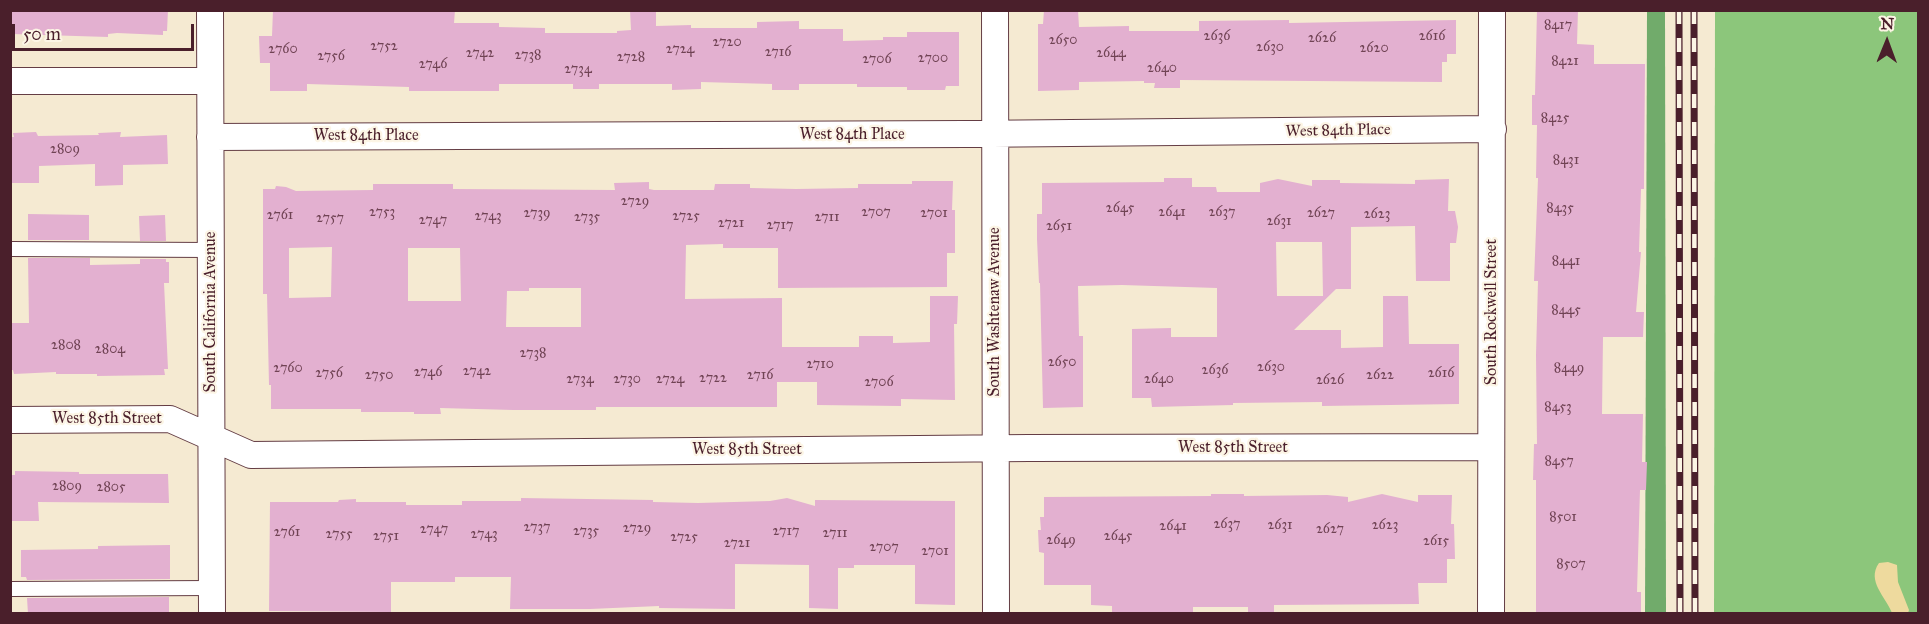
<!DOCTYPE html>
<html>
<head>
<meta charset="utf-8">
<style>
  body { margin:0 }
  #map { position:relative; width:1929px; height:624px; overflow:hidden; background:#f5ead2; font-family:"IM FELL Great Primer",serif }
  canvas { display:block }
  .frame { position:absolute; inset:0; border:12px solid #4a1f2b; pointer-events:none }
  .north { position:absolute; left:1857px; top:12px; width:60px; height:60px; -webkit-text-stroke:4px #fcf5e5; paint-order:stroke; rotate:1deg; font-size:16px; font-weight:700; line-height:24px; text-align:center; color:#4a1f2b }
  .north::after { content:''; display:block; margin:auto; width:21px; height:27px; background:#4a1f2b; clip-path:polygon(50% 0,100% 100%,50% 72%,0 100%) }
  .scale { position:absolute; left:12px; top:24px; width:182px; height:27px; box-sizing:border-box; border:3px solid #4a1f2b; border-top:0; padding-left:8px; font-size:18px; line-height:21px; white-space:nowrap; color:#4a1f2b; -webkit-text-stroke:4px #fcf5e5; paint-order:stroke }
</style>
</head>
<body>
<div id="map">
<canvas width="1929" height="624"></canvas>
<div class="frame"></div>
<div class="north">N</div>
<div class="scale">50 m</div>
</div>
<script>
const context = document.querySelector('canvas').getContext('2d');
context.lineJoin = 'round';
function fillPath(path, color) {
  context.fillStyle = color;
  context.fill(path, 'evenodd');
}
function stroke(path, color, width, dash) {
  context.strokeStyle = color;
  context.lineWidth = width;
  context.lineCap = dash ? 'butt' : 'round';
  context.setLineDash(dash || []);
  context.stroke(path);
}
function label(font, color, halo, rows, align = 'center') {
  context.font = font + ' "IM FELL Great Primer",serif';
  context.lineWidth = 4.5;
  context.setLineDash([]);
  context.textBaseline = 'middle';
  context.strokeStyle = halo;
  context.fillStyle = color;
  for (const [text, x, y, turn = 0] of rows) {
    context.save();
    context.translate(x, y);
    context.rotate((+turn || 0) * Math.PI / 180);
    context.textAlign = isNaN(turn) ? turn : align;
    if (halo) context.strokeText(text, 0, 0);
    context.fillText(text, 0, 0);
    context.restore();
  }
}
fillPath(new Path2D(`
  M 1715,11 L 1918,11 L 1918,613 L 1714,614 Z`), '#8cc67b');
fillPath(new Path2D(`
  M 1665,10 L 1666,613 L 1645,614 L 1647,11 Z`), '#71ab6b');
fillPath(new Path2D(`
  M 1888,562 L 1897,565 L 1898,582 L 1909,610 L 1908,613 L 1892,613 C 1886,597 1866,581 1879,563 Z`), '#eeda9e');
fillPath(new Path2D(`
  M 10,10 L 168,10 L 167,31 L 163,31 L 163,35 L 117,33 L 108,34 L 108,37 L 12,34 Z
  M 273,10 L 455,10 L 454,23 L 499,23 L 499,27 L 545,28 L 545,33 L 617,33 L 617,31 L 631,30 L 630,10 L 656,10 L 656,26 L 691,25 L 691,28 L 757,28 L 757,22 L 799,21 L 799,29 L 843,29 L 843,41 L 883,40 L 883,37 L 907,37 L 907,32 L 959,32 L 959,86 L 946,86 L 945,90 L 907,90 L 907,87 L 857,87 L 857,84 L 799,84 L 799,90 L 772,90 L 772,84 L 701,82 L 701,89 L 672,90 L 672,84 L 599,84 L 599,89 L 573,89 L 573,84 L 499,84 L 499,91 L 409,91 L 409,87 L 307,84 L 307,91 L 270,91 L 270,63 L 260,63 L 259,36 L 272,36 Z
  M 1044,10 L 1078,10 L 1079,27 L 1129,26 L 1129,31 L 1199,31 L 1199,21 L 1289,20 L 1289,23 L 1456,20 L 1456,54 L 1447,54 L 1447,62 L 1442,62 L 1442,82 L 1180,80 L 1180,88 L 1154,88 L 1155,83 L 1144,83 L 1144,81 L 1079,82 L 1079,90 L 1038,91 L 1038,24 L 1043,24 Z
  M 1537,10 L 1578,10 L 1577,44 L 1594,45 L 1594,64 L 1645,64 L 1644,189 L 1641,189 L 1639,252 L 1641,252 L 1636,312 L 1644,312 L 1643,337 L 1603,337 L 1602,414 L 1643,414 L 1642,462 L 1647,462 L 1646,490 L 1640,490 L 1637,592 L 1641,592 L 1641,614 L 1536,614 L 1536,480 L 1533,480 L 1534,444 L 1537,444 L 1536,355 L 1538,281 L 1534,281 L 1538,178 L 1536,178 L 1537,125 L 1532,125 L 1532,95 L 1535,95 Z
  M 36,132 L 38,136 L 99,135 L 98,133 L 121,132 L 120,137 L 167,135 L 168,164 L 123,165 L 123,185 L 95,186 L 95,164 L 39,166 L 39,183 L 11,183 L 10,137 L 14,137 L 13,133 Z
  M 1164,178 L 1192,178 L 1192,187 L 1216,187 L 1217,192 L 1260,192 L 1260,183 L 1278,179 L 1312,186 L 1312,180 L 1340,180 L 1340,183 L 1415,184 L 1415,180 L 1449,179 L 1448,211 L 1455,211 L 1458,227 L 1456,243 L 1450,243 L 1450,281 L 1416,281 L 1415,226 L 1351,227 L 1351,289 L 1336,289 L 1294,330 L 1341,330 L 1341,348 L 1383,347 L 1383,296 L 1408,296 L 1409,344 L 1459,344 L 1459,404 L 1322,406 L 1322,402 L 1233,403 L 1233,405 L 1152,407 L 1151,398 L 1132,398 L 1132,329 L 1171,328 L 1171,337 L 1217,337 L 1217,288 L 1122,285 L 1078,286 L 1079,336 L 1083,336 L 1083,407 L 1043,408 L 1040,283 L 1039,283 L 1037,239 L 1037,214 L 1042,214 L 1042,183 L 1164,182 ZM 1276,242 L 1322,242 L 1323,296 L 1277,296 Z
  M 912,181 L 953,181 L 952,210 L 955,210 L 955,253 L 947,253 L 947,287 L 778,288 L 778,248 L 723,248 L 723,244 L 686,245 L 685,299 L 782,298 L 782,347 L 859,347 L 859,336 L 893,336 L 893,343 L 930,342 L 930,296 L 958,296 L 957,324 L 954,324 L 955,400 L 901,399 L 901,406 L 817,405 L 817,382 L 777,382 L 777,407 L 596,407 L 596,410 L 513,410 L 440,408 L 441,414 L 414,414 L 414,412 L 361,412 L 361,409 L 271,409 L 271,385 L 269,385 L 267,294 L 263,294 L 263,189 L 275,189 L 276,186 L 286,187 L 296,191 L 373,190 L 373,184 L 453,184 L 453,189 L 615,190 L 614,183 L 649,182 L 649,189 L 654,190 L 714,190 L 715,184 L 750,184 L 750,188 L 796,189 L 858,188 L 858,184 L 912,184 ZM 332,247 L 331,297 L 289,298 L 289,248 ZM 408,248 L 460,248 L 461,301 L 408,301 ZM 529,288 L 581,288 L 581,327 L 506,327 L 507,291 L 529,291 Z
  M 28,214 L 89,215 L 89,240 L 28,240 Z
  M 165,215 L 166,241 L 140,241 L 139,216 Z
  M 28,258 L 90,258 L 90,265 L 140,264 L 140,259 L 166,259 L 166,262 L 169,262 L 169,283 L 164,283 L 168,369 L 164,369 L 165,375 L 97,376 L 97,374 L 56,374 L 56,372 L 14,374 L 13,370 L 10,370 L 10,323 L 29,323 Z
  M 15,471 L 79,472 L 79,474 L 168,474 L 169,503 L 38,502 L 39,521 L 10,521 L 10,475 L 15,475 Z
  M 1211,494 L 1244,494 L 1244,496 L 1327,495 L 1348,497 L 1348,502 L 1382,494 L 1418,502 L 1418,495 L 1452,495 L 1451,524 L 1454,524 L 1455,559 L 1447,559 L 1447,583 L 1418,583 L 1419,604 L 1274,605 L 1274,613 L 1248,612 L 1248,607 L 1193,607 L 1193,614 L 1112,614 L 1112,606 L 1091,605 L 1091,585 L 1044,585 L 1044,553 L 1039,552 L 1038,530 L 1041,530 L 1040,517 L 1044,517 L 1044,497 L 1211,496 Z
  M 521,498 L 653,500 L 653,502 L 698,503 L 770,501 L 787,498 L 815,506 L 815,500 L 955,501 L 955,605 L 915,604 L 915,565 L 854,565 L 854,568 L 838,568 L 838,609 L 809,608 L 809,565 L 735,564 L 735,609 L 659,608 L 659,606 L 590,609 L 510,609 L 511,577 L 455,577 L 455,582 L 391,582 L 391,612 L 269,611 L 270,502 L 338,502 L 339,500 L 356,499 L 356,502 L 406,502 L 406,505 L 462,505 L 462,501 L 521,501 Z
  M 170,545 L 170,579 L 27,580 L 26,577 L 21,577 L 21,550 L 98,549 L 98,546 Z
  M 169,597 L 169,614 L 28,614 L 27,598 Z`), '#e3b0d0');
const lane = new Path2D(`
  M 10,249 L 211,250
  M 10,589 L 212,588`);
const street = new Path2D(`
  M 210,10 L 212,614
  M 995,10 L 996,614
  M 10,81 L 210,81
  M 210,137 L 966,134 L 1493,129
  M 10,420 L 170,419 L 251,455 L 1029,448 L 1491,447
  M 1491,614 L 1492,10`);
stroke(lane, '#643d44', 16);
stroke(street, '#643d44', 28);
stroke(lane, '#fff', 14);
stroke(street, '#fff', 26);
const rail = new Path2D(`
  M 1679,10 L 1680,614
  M 1694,10 L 1695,614`);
stroke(rail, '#4a1f2b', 7);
stroke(rail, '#fcf5e5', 4.5, [14]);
label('14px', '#704354', null, [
  ["8417",1558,26],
  ["2636",1217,37],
  ["2616",1432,37],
  ["2626",1322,39],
  ["2650",1063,41],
  ["2720",727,43],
  ["2752",384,47],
  ["2630",1270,48],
  ["2620",1374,49],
  ["2760",283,50],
  ["2724",680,50],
  ["2716",778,53],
  ["2742",480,54],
  ["2644",1111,54],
  ["2738",528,56],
  ["2756",331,57],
  ["2728",631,58],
  ["2700",933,59],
  ["2706",877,60],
  ["8421",1565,62],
  ["2746",433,65],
  ["2640",1162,69],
  ["2734",578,70],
  ["8425",1555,119],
  ["2809",65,150],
  ["8431",1566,161],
  ["2729",635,202],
  ["2645",1120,209],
  ["8435",1560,209],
  ["2753",382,213],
  ["2707",876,213],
  ["2641",1172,213],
  ["2637",1222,213],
  ["2739",537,214],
  ["2701",934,214],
  ["2627",1321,214],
  ["2623",1377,215],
  ["2761",280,216],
  ["2743",488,217],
  ["2725",686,217],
  ["2735",587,218],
  ["2711",827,218],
  ["2757",330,219],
  ["2747",433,221],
  ["2631",1279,222],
  ["2721",731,224],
  ["2717",780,226],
  ["2651",1059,227],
  ["8441",1566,262],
  ["8445",1566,311],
  ["2808",66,346],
  ["2804",110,350],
  ["2738",533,354],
  ["2650",1062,363],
  ["2710",820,365],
  ["2630",1271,368],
  ["2760",288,369],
  ["8449",1569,369],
  ["2636",1215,371],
  ["2742",477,372],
  ["2746",428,373],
  ["2756",329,374],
  ["2616",1441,374],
  ["2750",379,376],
  ["2716",760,376],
  ["2622",1380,376],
  ["2722",713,379],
  ["2734",580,380],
  ["2730",627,380],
  ["2724",670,380],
  ["2640",1159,380],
  ["2626",1330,381],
  ["2706",879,383],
  ["8453",1558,408],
  ["8457",1559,462],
  ["2809",67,487],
  ["2805",111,488],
  ["8501",1563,518],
  ["2637",1227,525],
  ["2631",1280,526],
  ["2623",1385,526],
  ["2641",1173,527],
  ["2737",537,528],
  ["2729",637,529],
  ["2747",434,530],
  ["2627",1330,530],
  ["2735",586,532],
  ["2717",786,532],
  ["2761",287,533],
  ["2711",835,534],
  ["2755",339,535],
  ["2743",484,535],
  ["2751",386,537],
  ["2645",1118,537],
  ["2725",684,538],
  ["2649",1061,541],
  ["2615",1436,542],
  ["2721",737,544],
  ["2707",884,548],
  ["2701",935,552],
  ["8507",1571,565]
]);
label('16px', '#4a1f2b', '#fcf5e5', [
  ["West 84th Place",1338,131,-1],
  ["West 84th Place",852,135],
  ["West 84th Place",366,136],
  ["South California Avenue",211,312,-90],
  ["South Washtenaw Avenue",995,312,-90],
  ["South Rockwell Street",1492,312,-90],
  ["West 85th Street",107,419],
  ["West 85th Street",1233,448],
  ["West 85th Street",747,450]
]);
</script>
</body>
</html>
